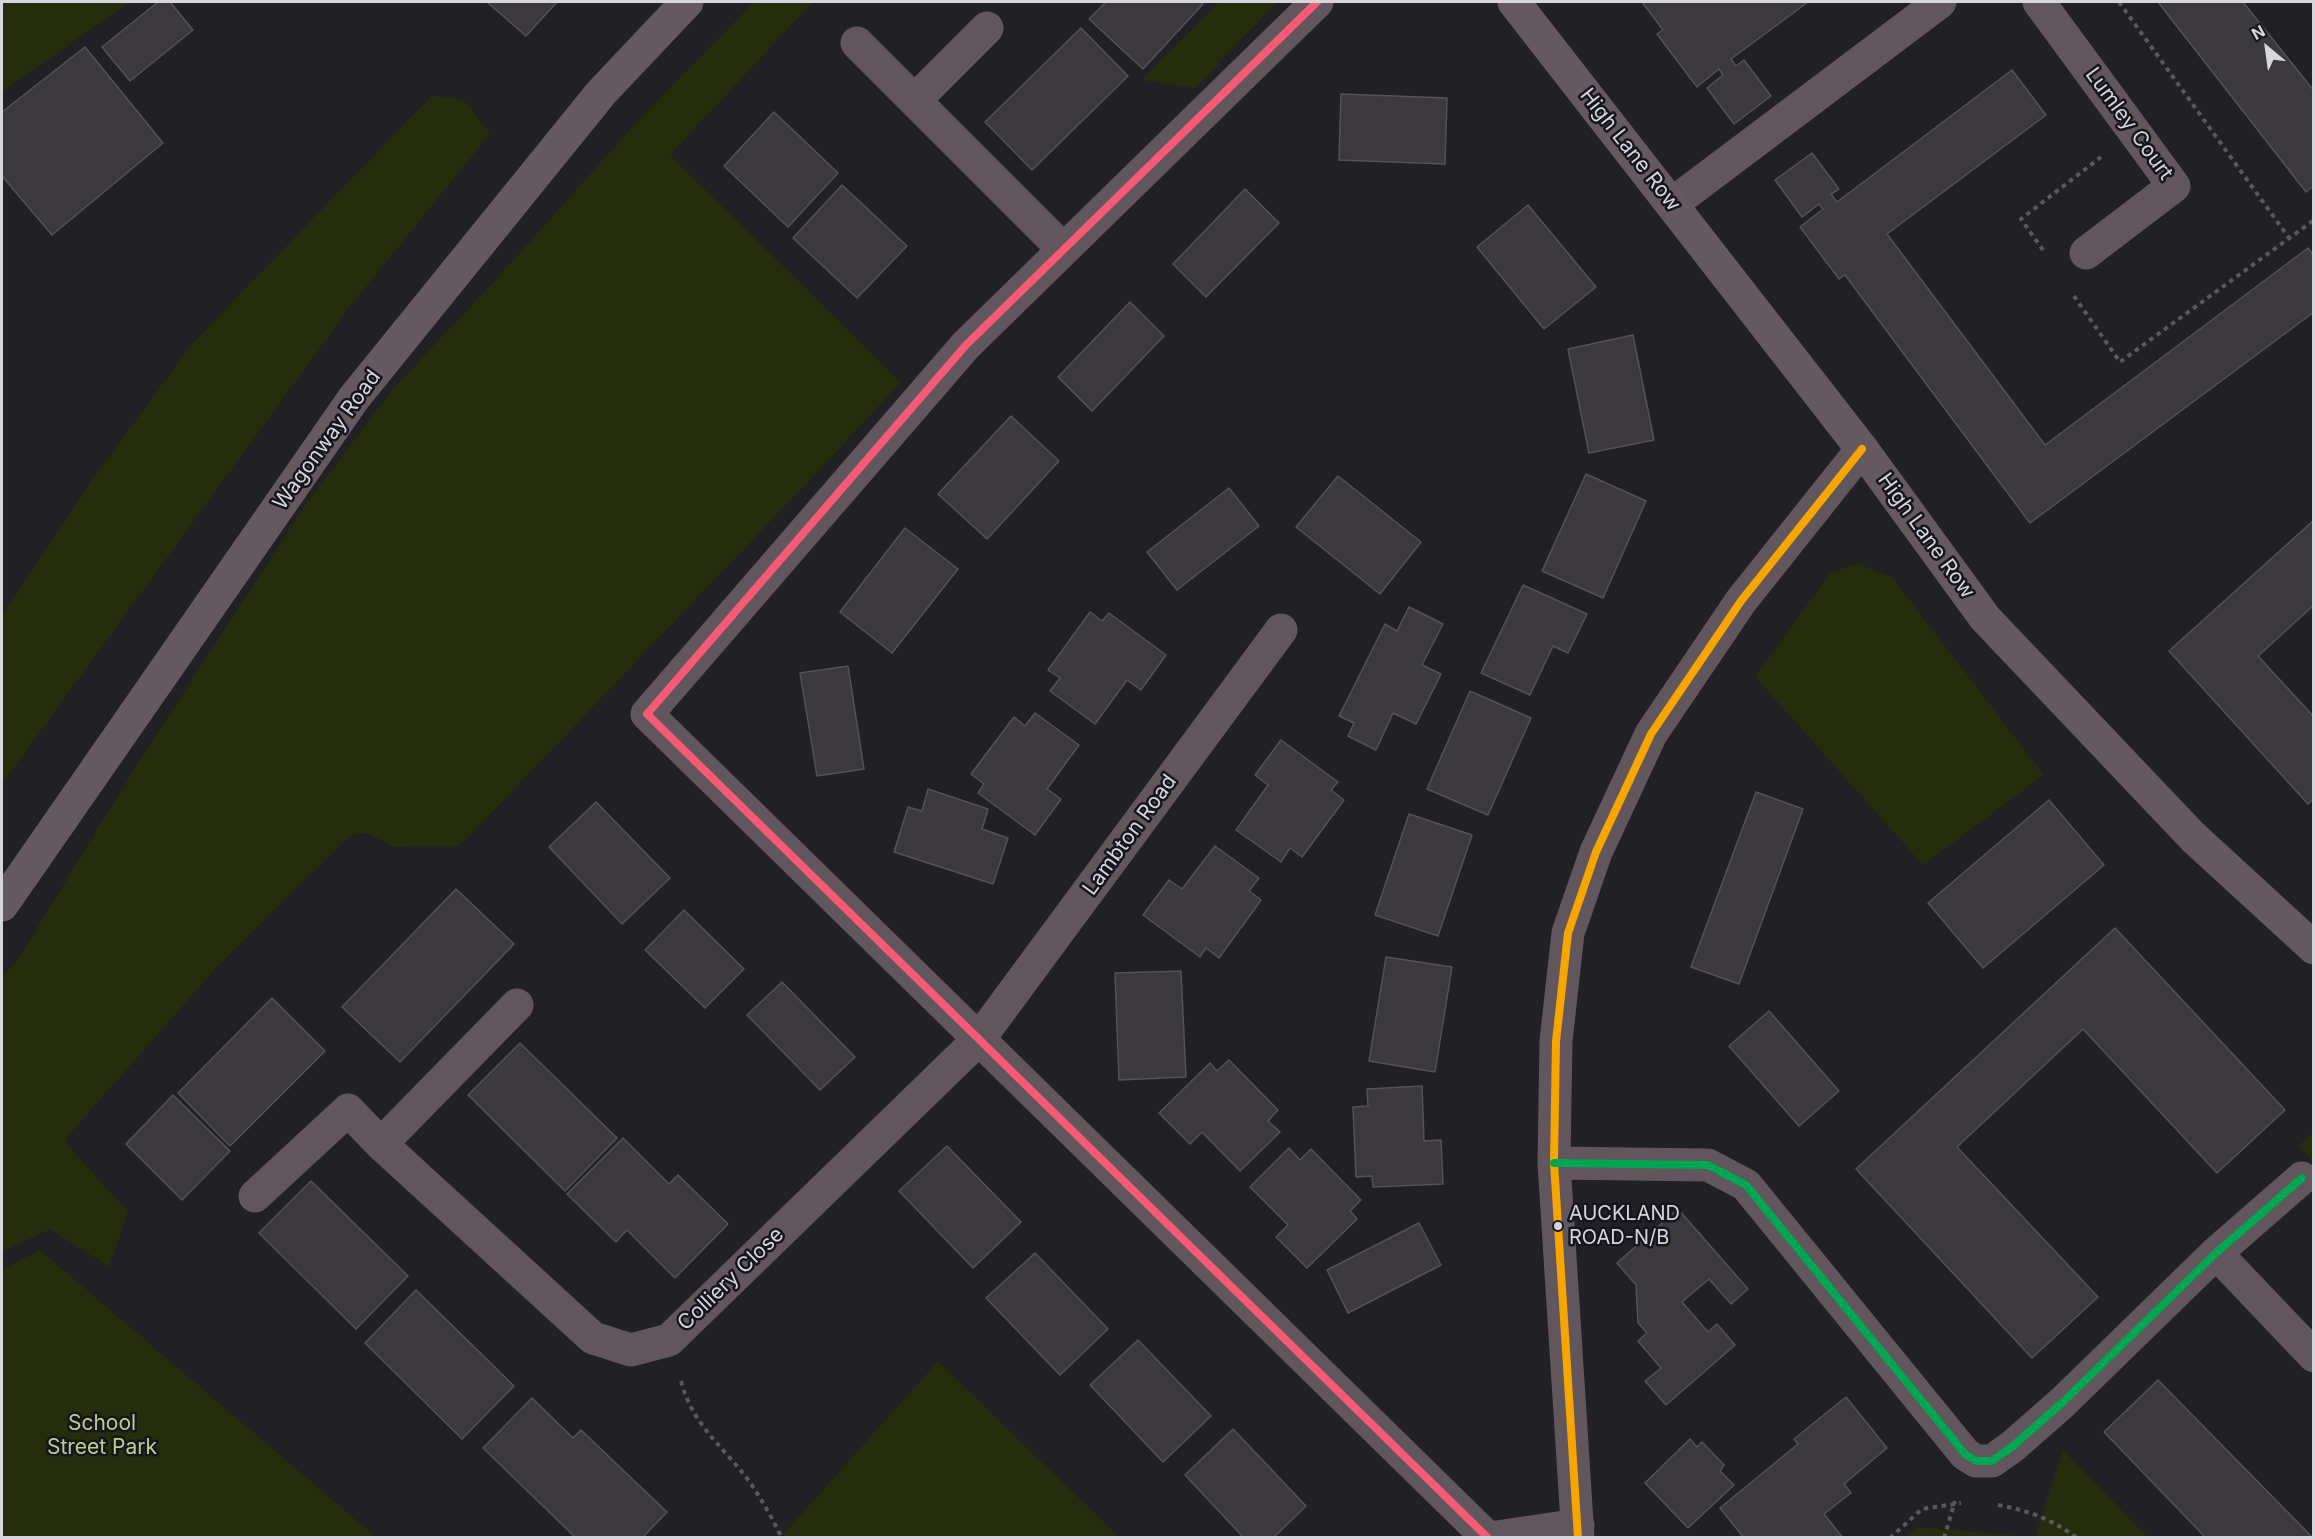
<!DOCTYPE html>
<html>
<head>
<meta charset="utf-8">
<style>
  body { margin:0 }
  #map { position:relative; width:2315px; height:1539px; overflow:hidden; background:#202025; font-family:Inter,sans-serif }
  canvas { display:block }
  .frame { position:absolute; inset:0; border:3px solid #d6d6dc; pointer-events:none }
  .north { position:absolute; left:2237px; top:18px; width:60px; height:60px; -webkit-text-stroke:4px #16151e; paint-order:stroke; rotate:331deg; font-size:16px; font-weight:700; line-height:24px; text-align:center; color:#d6d6dc }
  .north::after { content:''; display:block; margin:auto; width:21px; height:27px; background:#d6d6dc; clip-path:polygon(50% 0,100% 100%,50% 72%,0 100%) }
</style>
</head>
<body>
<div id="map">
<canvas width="2315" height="1539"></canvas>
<div class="frame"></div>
<div class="north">N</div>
</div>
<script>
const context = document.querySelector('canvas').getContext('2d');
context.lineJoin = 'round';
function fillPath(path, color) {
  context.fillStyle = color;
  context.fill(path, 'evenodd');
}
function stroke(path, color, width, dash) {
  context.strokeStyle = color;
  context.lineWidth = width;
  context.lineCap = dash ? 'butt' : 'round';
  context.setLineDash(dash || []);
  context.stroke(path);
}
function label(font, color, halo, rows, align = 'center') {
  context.font = font + ' Inter,sans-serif';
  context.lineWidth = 5;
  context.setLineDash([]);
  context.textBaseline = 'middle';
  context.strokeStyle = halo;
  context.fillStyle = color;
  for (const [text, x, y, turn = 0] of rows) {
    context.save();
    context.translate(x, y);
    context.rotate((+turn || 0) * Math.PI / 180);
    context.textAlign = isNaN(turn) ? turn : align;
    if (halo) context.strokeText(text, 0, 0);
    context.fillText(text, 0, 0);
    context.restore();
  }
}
fillPath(new Path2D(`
  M 2,2 L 130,2 L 2,92 Z
  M 754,2 L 813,2 L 670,155 L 901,382 L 828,461 L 460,846 L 394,847 L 367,833 L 351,835 L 217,967 L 64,1141 L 128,1212 L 109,1267 L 50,1229 L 2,1252 L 2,978 L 22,953 L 134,769 L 306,504 L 391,391 L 499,276 L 634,125 Z
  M 1219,2 L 1277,2 L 1195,88 L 1142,80 Z
  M 432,95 L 464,100 L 490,134 L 352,304 L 2,784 L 2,616 L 92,480 L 191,345 Z
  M 1857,563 L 1892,577 L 2044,775 L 1923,865 L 1755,677 L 1829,574 Z
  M 2313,1132 L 2313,1162 L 2298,1146 Z
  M 40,1250 L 376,1537 L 2,1537 L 2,1270 Z
  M 938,1361 L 1119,1537 L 781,1537 Z
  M 2063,1450 L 2148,1537 L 1905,1537 L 1917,1527 L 2035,1537 Z`), '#262d0c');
const building = new Path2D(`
  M 158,2 L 170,2 L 193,30 L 130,81 L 102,47 Z
  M 487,2 L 557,2 L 526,36 Z
  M 1106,2 L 1201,2 L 1203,4 L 1143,69 L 1089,19 Z
  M 1642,2 L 1808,2 L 1731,59 L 1736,66 L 1744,60 L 1771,96 L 1734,124 L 1707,88 L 1723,75 L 1719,69 L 1697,87 L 1657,34 L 1663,30 Z
  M 2158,2 L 2243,2 L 2314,91 L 2314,186 L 2306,192 Z
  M 1081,28 L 1128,76 L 1032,170 L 985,122 Z
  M 85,47 L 163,143 L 52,235 L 2,176 L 2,112 Z
  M 2012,70 L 2046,115 L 1887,234 L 2045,445 L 2308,248 L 2314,256 L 2314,312 L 2030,523 L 1845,275 L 1839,279 L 1800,227 L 1823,209 L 1819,204 L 1802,217 L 1775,180 L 1812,153 L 1839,189 L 1831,194 L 1837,202 Z
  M 1341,94 L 1447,98 L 1445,164 L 1339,160 Z
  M 774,112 L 838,173 L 788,227 L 724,166 Z
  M 842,185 L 907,246 L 857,298 L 793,238 Z
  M 1245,189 L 1279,223 L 1206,297 L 1173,264 Z
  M 1528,205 L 1596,287 L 1544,329 L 1477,247 Z
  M 1130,302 L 1164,336 L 1092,411 L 1058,377 Z
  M 1633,335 L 1654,440 L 1589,453 L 1568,349 Z
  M 1011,416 L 1059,461 L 987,539 L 938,494 Z
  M 1586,474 L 1646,501 L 1603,598 L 1542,571 Z
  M 1338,476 L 1421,542 L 1380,594 L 1296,527 Z
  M 1229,488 L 1259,526 L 1177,590 L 1147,552 Z
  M 2314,520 L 2314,605 L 2258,656 L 2314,717 L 2314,799 L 2308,804 L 2169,651 Z
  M 905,528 L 958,569 L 892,653 L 840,612 Z
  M 1523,585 L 1587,614 L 1568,653 L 1553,646 L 1530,695 L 1481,673 Z
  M 1409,607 L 1443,624 L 1422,665 L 1441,674 L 1416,724 L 1393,713 L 1376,750 L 1348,736 L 1354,723 L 1339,716 L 1385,624 L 1397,631 Z
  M 1090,612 L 1102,621 L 1109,613 L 1166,655 L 1141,690 L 1127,680 L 1095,724 L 1050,691 L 1060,678 L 1048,670 Z
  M 848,666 L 864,769 L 817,776 L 800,673 Z
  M 1470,691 L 1531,718 L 1488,815 L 1427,789 Z
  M 1035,713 L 1079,745 L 1047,789 L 1061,799 L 1035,835 L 978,793 L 984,784 L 971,774 L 1014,717 L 1025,726 Z
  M 1281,740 L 1338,782 L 1331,790 L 1344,800 L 1302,857 L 1290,848 L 1281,862 L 1236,830 L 1268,785 L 1255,775 Z
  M 928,789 L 988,809 L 982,829 L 1008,838 L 993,884 L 894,852 L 908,807 L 922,811 Z
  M 1756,792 L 1803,809 L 1739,984 L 1691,967 Z
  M 2049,800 L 2104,865 L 1983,968 L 1928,903 Z
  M 596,802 L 670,878 L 622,924 L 549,847 Z
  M 1409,814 L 1472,835 L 1438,936 L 1375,915 Z
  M 1215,846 L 1259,878 L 1249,891 L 1261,900 L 1219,958 L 1206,948 L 1200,957 L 1143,915 L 1169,880 L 1182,889 Z
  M 456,889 L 514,944 L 400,1062 L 342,1007 Z
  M 684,910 L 744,969 L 705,1008 L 645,950 Z
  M 2115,928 L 2285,1110 L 2217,1173 L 2083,1029 L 1957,1147 L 2098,1297 L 2032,1358 L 1856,1169 Z
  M 1386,957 L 1452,967 L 1435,1072 L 1369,1061 Z
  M 1181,971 L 1186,1077 L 1119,1080 L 1115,973 Z
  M 782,982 L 855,1057 L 820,1090 L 747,1015 Z
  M 272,998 L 325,1051 L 230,1146 L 178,1093 Z
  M 1769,1011 L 1839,1091 L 1799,1126 L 1729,1046 Z
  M 520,1043 L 617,1138 L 565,1191 L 468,1095 Z
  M 1229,1060 L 1278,1110 L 1268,1121 L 1280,1132 L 1240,1171 L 1202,1132 L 1190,1144 L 1159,1113 L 1210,1063 L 1217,1071 Z
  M 1422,1086 L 1424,1141 L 1441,1140 L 1443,1184 L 1373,1187 L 1372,1176 L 1356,1177 L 1353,1107 L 1368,1106 L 1367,1089 Z
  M 173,1095 L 230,1151 L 182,1200 L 126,1144 Z
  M 623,1138 L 669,1184 L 678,1175 L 728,1224 L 675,1278 L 627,1230 L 616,1242 L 567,1194 Z
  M 947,1146 L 1021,1222 L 973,1268 L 899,1191 Z
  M 1289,1148 L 1300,1160 L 1311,1149 L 1361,1200 L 1350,1211 L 1357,1219 L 1307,1268 L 1276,1237 L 1288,1225 L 1250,1187 Z
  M 311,1181 L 408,1276 L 356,1329 L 259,1233 Z
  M 1678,1209 L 1748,1289 L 1731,1304 L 1709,1279 L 1682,1302 L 1708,1332 L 1717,1324 L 1735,1345 L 1666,1405 L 1645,1381 L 1661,1368 L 1638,1341 L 1647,1333 L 1638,1323 L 1636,1285 L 1617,1263 Z
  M 1419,1223 L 1441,1265 L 1348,1313 L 1327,1270 Z
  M 1035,1253 L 1108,1329 L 1060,1375 L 986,1298 Z
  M 416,1290 L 514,1386 L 462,1439 L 365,1343 Z
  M 1138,1340 L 1211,1416 L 1163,1462 L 1090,1385 Z
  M 2158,1380 L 2313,1538 L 2206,1538 L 2104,1432 Z
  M 1846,1397 L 1887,1448 L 1844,1484 L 1851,1493 L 1824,1514 L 1843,1538 L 1744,1538 L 1720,1508 L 1798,1444 L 1794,1439 Z
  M 532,1398 L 573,1438 L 581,1430 L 667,1512 L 642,1538 L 576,1538 L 483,1448 Z
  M 1233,1429 L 1306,1506 L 1273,1538 L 1244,1538 L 1185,1475 Z
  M 1690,1439 L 1697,1447 L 1702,1442 L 1724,1465 L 1720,1471 L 1734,1485 L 1688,1528 L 1645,1483 Z`);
fillPath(building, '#3b393c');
stroke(building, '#535255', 1.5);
stroke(new Path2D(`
  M 2119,2 L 2289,238
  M 2043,250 L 2021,219 L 2101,157
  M 2074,296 L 2120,362 L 2314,220
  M 681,1381 C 693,1426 722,1445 749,1481 C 761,1498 772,1518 782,1538
  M 1998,1505 C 2028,1510 2053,1520 2077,1538
  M 1890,1538 L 1922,1509 L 1961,1503
  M 1944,1538 L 1955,1501`), '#5c575c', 4, [4.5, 4.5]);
stroke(new Path2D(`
  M 1317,2 L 966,345 L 647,714 L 1488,1538
  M 2039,2 L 2174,186 L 2086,253
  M 857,43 L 1063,249
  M 915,100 L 987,28
  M 1672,204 L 1940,2
  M 381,1144 L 517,1005
  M 1554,1163 L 1708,1165 L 1746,1185 L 1965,1454 L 1976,1461 L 1992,1461 L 2013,1446 L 2063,1402 L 2216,1253 L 2302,1178
  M 255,1196 L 348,1110 L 381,1144 L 593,1338 L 631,1350 L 669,1340 L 979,1039 L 1281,630
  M 2216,1253 L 2314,1356
  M 1490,1538 L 1578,1525
  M 1578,1538 L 1554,1163 L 1556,1041 L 1568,933 L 1596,852 L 1651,734 L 1741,601 L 1862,449`), '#62565d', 33);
stroke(new Path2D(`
  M 1514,2 L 1862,449 L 1985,618 L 2193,837 L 2314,948
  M 2,905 L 354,398 L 601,93 L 687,2`), '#655960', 33);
stroke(new Path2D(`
  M 1578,1538 L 1554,1163 L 1556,1041 L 1568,933 L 1596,852 L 1651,734 L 1741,601 L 1862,449`), '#f7a600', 8);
stroke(new Path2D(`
  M 1317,2 L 966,345 L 647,714 L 1488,1538`), '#f75a77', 8);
stroke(new Path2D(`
  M 1554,1163 L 1708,1165 L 1746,1185 L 1965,1454 L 1976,1461 L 1992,1461 L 2013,1446 L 2063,1402 L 2216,1253 L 2302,1178`), '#00a651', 8);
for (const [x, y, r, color] of [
  [1558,1226,5,"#d6d6dc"]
]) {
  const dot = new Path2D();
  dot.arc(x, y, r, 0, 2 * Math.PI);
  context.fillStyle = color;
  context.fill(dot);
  stroke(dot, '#16151e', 2);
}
label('20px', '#d6d6dc', '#16151e', [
  ["AUCKLAND",1569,1214],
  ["ROAD-N/B",1569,1238]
], 'left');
label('21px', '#d6d6dc', '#16151e', [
  ["Lumley Court",2129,124,54],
  ["High Lane Row",1630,150,52],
  ["Wagonway Road",327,440,-54],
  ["High Lane Row",1926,536,54],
  ["Lambton Road",1130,835,-54],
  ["Colliery Close",731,1279,-44]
]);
label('21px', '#bdd08a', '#16151e', [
  ["School",102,1424],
  ["Street Park",102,1448]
]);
</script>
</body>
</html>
